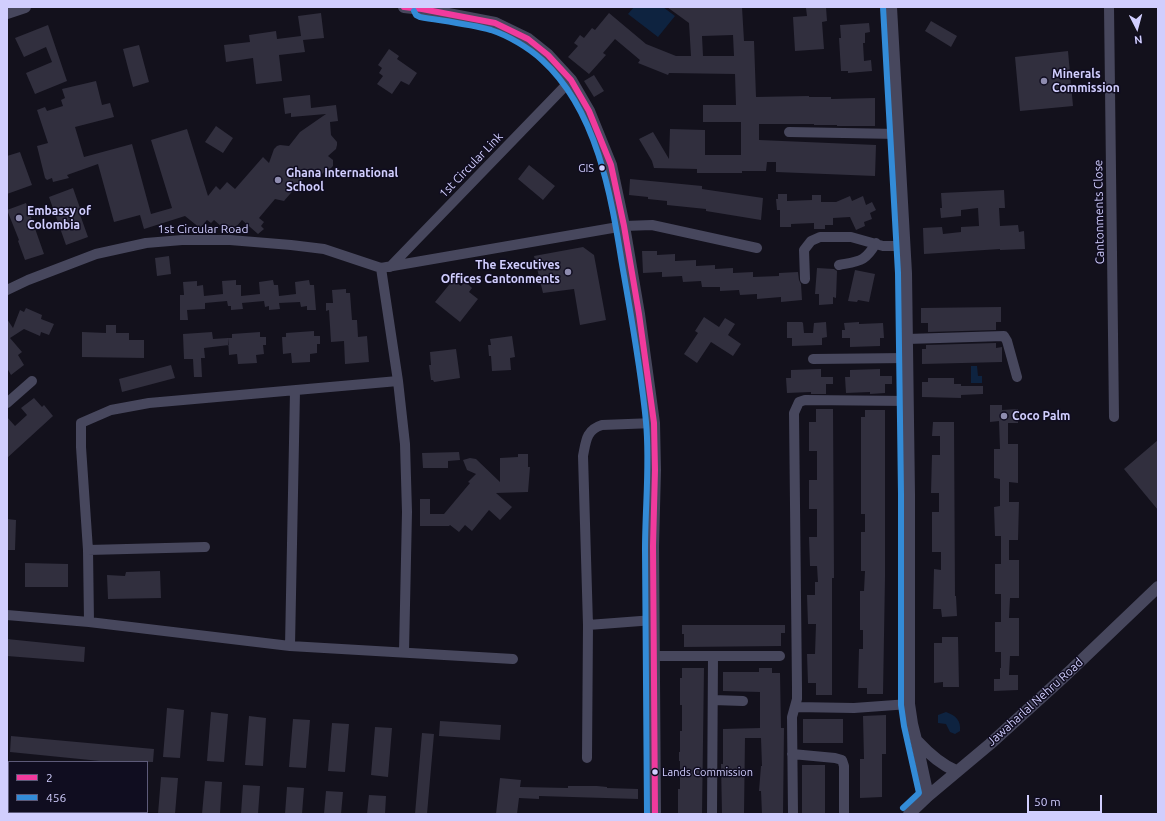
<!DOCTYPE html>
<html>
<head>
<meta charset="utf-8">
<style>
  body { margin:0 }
  #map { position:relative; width:1165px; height:821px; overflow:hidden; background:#13111c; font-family:Ubuntu,sans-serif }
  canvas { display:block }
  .frame { position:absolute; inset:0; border:8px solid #d1cefe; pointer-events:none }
  .legend { position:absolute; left:8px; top:761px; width:140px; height:52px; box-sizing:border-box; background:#100d20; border:1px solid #5d5a79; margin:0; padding:5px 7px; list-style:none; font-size:12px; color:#d1cefe }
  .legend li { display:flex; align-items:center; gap:8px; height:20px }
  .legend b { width:20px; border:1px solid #5d5a79 }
  .north { position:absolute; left:1117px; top:8px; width:40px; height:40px; -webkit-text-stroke:3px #100d20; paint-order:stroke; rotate:174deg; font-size:11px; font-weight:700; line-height:16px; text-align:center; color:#d1cefe }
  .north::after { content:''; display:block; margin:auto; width:14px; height:18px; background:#d1cefe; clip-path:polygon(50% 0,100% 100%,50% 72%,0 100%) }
  .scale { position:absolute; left:1027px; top:795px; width:75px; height:18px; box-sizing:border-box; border:2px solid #d1cefe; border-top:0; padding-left:5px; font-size:12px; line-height:14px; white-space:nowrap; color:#d1cefe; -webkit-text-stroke:3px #100d20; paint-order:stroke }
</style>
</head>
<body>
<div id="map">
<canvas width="1165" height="821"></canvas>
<div class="frame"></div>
<ul class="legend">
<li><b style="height:5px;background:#f13a9d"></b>2</li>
<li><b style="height:5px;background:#338bd7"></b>456</li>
</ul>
<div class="north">N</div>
<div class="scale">50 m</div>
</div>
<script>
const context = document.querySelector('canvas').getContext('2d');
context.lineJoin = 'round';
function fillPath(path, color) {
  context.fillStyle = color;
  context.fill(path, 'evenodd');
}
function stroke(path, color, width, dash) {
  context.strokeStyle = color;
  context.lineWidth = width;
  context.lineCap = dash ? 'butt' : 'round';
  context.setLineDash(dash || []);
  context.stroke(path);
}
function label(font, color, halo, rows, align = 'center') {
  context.font = font + ' Ubuntu,sans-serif';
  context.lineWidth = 3;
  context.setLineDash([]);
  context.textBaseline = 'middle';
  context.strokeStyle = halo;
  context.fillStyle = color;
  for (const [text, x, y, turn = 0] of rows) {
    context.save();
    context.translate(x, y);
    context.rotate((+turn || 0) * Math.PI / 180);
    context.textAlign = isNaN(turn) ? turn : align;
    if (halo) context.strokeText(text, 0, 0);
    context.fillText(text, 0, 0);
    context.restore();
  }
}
fillPath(new Path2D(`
  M 634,7 L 663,7 L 675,16 L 658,37 L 628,14 Z
  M 971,366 L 977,366 L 978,376 L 982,376 L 982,383 L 971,383 Z
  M 946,712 C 956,716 961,720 960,731 L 955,734 L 950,732 L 946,724 L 938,723 L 938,715 Z`), '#0e2340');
fillPath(new Path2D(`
  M 667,7 L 742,7 L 744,41 L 754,41 L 756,97 L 809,96 L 809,97 L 831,97 L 831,99 L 875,98 L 875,126 L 837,126 L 837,125 L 814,125 L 814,124 L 759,124 L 759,140 L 876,145 L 875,176 L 776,172 L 776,162 L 767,162 L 766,171 L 742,171 L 742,173 L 697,173 L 697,169 L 654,168 L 652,161 L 639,139 L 653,132 L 669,159 L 670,129 L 705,130 L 705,155 L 741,155 L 741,122 L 703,122 L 703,105 L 736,105 L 735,74 L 669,73 L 668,75 L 638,63 L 640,60 L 615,39 L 603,53 L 606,55 L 589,74 L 568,57 L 578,46 L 574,43 L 580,35 L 584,38 L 592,28 L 595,30 L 609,13 L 646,44 L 676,56 L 691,56 L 689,23 ZM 733,35 L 734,56 L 703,56 L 702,36 Z
  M 826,7 L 827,21 L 822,22 L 824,49 L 795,51 L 793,17 L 807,16 L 806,8 Z
  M 321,13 L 324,38 L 303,40 L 305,52 L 279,55 L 282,81 L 256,84 L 253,58 L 226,62 L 224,45 L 250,42 L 249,35 L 276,31 L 277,39 L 301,36 L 298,16 Z
  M 931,21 L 957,36 L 951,47 L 925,31 Z
  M 869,23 L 870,32 L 865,33 L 865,43 L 863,43 L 864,61 L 871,60 L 872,71 L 848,73 L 848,71 L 841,71 L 839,38 L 841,38 L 840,25 Z
  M 48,25 L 67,81 L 35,94 L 26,73 L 52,62 L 46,47 L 24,57 L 15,38 Z
  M 139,45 L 149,82 L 133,87 L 123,49 Z
  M 389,49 L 399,56 L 397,59 L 417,73 L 409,85 L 401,81 L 392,94 L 377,84 L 383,76 L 379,73 L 382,68 L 378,65 Z
  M 1068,51 L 1073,106 L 1020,111 L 1015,57 Z
  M 594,75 L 604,91 L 594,97 L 584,81 Z
  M 96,81 L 102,105 L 110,103 L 114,117 L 75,127 L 84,157 L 132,144 L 151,214 L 172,208 L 151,140 L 187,129 L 208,196 L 216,186 L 220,190 L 227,182 L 235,189 L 263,157 L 269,163 L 274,149 L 277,146 L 280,145 L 289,146 L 300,132 L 326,114 L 291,117 L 291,113 L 285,114 L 283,98 L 310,95 L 311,108 L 336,105 L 338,121 L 330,122 L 331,135 L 337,142 L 337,145 L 336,149 L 328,156 L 333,160 L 333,166 L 328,171 L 324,172 L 318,178 L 313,178 L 308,173 L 284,201 L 275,199 L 259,218 L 264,222 L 261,226 L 264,229 L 258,234 L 242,220 L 230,234 L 214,220 L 211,223 L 207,220 L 200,228 L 185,216 L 144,229 L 140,215 L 114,222 L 98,164 L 67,175 L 69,178 L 53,182 L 52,178 L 47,180 L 45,178 L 37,146 L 48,143 L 37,110 L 45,107 L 47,111 L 63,106 L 61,100 L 65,98 L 62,89 Z
  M 216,126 L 233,138 L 223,153 L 205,142 Z
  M 20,152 L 32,185 L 7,194 L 7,156 Z
  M 529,165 L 555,186 L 543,200 L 518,179 Z
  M 630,179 L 702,186 L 702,189 L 763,198 L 761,220 L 706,211 L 706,209 L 667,205 L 667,201 L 648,199 L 648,197 L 629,195 Z
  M 73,188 L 80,208 L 78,209 L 88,237 L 66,245 L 49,197 Z
  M 1004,190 L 1005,208 L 999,208 L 1000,226 L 1018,225 L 1019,232 L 1024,231 L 1025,249 L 1000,250 L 1000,249 L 924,254 L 923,228 L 942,227 L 943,234 L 961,232 L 961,227 L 979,226 L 978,208 L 961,210 L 961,216 L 941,218 L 940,208 L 942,208 L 941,193 Z
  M 778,194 L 787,194 L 787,201 L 812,200 L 812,195 L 821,195 L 821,202 L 836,202 L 850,196 L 852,201 L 863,196 L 866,205 L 872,202 L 876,210 L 870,213 L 872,219 L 864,222 L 865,226 L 856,230 L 850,217 L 833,218 L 833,225 L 825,225 L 825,229 L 814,229 L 814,223 L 791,224 L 791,227 L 780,227 L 780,210 L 777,210 L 776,199 L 778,199 Z
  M 26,203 L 44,254 L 25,260 L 18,241 L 19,240 L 7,210 Z
  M 583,247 L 594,255 L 606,320 L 580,325 L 574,289 L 543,293 L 534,256 Z
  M 642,251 L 657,251 L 657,255 L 675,254 L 675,261 L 696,260 L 696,266 L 715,265 L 715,269 L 733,268 L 733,273 L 753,272 L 753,277 L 779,276 L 779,273 L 798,272 L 799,280 L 801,284 L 802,300 L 781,302 L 781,297 L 757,299 L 757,294 L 740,295 L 739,290 L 720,291 L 720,287 L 702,287 L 701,281 L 683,282 L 682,276 L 662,277 L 662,272 L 643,273 Z
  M 169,256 L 171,274 L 157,276 L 155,258 Z
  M 817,268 L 834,269 L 837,271 L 836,298 L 833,297 L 833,304 L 819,305 L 819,294 L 815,294 Z
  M 855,270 L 875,274 L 869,302 L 858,300 L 857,302 L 848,301 Z
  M 236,280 L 236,285 L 241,285 L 241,296 L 260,294 L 259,282 L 273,280 L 274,285 L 278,285 L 279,296 L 296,294 L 295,282 L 309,280 L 310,285 L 314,285 L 316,310 L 307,310 L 307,306 L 301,307 L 300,302 L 279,303 L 280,309 L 269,310 L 269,306 L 265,307 L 264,301 L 242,303 L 243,309 L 231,310 L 231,306 L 228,306 L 227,301 L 205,303 L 205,309 L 187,310 L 188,320 L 180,320 L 180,295 L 184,295 L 183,282 L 197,281 L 197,286 L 203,285 L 204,296 L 223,294 L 222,281 Z
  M 453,280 L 461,286 L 465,281 L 472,288 L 469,292 L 478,299 L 460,322 L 435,302 Z
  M 346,289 L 346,293 L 350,293 L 352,320 L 357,320 L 358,337 L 367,336 L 369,362 L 345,364 L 344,341 L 331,342 L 329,310 L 326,311 L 326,303 L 333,303 L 332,290 Z
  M 1001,307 L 1001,322 L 996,322 L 996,330 L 928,332 L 928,323 L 921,323 L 921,308 Z
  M 26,308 L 42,315 L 41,319 L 54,324 L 49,335 L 41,332 L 40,336 L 24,329 L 10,338 L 22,352 L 18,355 L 24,365 L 11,375 L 7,368 L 7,319 L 13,328 L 20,310 L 24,312 Z
  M 704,317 L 719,327 L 725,318 L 735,324 L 728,335 L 741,344 L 733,356 L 711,342 L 697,363 L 684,354 L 698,333 L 695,331 Z
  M 787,322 L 802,322 L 803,323 L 804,333 L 813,333 L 814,323 L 826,322 L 827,337 L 822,338 L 822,345 L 792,346 L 792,338 L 787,338 Z
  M 859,322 L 859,324 L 883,323 L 884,338 L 880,338 L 880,346 L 850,347 L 850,338 L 842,338 L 842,330 L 845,330 L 844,323 Z
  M 106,325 L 116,325 L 116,333 L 129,333 L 129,340 L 144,340 L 144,358 L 82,357 L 82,332 L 106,333 Z
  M 314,331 L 314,336 L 320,336 L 320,344 L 317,344 L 317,353 L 310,354 L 310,362 L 292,363 L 291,353 L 283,354 L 282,337 L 286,337 L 286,333 Z
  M 212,332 L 213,339 L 228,338 L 229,345 L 204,348 L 205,358 L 201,358 L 202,377 L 194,377 L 193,359 L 184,359 L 183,334 Z
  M 260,332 L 260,337 L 266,337 L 266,345 L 263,345 L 264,354 L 256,355 L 257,363 L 238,364 L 237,354 L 229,355 L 228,338 L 232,338 L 232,334 Z
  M 512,336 L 515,357 L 510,358 L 511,370 L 492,371 L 491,356 L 489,356 L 488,345 L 491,345 L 490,339 Z
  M 996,343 L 996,348 L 1002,347 L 1002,362 L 922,364 L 922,349 L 926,349 L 926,345 Z
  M 456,349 L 460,378 L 434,382 L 433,380 L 431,380 L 429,365 L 431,365 L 430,352 Z
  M 171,365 L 175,378 L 122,392 L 119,379 Z
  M 821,369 L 821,377 L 833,377 L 833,384 L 826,384 L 826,394 L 811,394 L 811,392 L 787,393 L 786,378 L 791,378 L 791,370 Z
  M 880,369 L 880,376 L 892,376 L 892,384 L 885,384 L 885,393 L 870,394 L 870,392 L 846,393 L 845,377 L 850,377 L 850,370 Z
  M 928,378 L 954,378 L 954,384 L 961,384 L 961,386 L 983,386 L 983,394 L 961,395 L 961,398 L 922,397 L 922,382 L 928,382 Z
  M 34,398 L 42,407 L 44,405 L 53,416 L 7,458 L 7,417 L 15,426 L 27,415 L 21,408 Z
  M 990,405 L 1002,405 L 1002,410 L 1018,409 L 1018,423 L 1008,423 L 1008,444 L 1018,444 L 1018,483 L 1009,482 L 1009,502 L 1019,502 L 1018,540 L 1009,540 L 1009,560 L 1019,560 L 1019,598 L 1010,598 L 1009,618 L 1019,618 L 1019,656 L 1010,656 L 1009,675 L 1018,675 L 1018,690 L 994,691 L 994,679 L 1000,679 L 1000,668 L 1001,668 L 1001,652 L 995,652 L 995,622 L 1001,622 L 1001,594 L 995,594 L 995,564 L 1001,564 L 1001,536 L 995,536 L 994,507 L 1000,506 L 1000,479 L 994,478 L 994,449 L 1000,449 L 999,421 L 990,422 Z
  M 816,409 L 833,409 L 834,578 L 832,578 L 832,695 L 816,695 L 816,683 L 808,683 L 807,654 L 815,654 L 816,624 L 808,624 L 807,595 L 815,595 L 815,582 L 818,582 L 817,566 L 810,566 L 809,537 L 817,537 L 817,509 L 809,509 L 809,480 L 817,480 L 817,451 L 809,451 L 809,422 L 816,422 Z
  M 865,410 L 885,410 L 885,577 L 883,694 L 867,694 L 867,688 L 858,688 L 859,649 L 863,649 L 863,630 L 860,630 L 860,591 L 864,591 L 865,571 L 861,571 L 861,532 L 865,532 L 865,514 L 861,514 L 861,417 L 865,417 Z
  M 933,422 L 954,422 L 955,596 L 956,596 L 957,616 L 942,617 L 941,609 L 933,609 L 934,569 L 941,570 L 941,552 L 932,552 L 932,512 L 939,512 L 939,493 L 931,493 L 932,455 L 940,455 L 940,436 L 932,436 Z
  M 1158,440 L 1158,510 L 1124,469 Z
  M 459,452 L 460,460 L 448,461 L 448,468 L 423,468 L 422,453 Z
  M 518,454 L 528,454 L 528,467 L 530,467 L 528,492 L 496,493 L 512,507 L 500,520 L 489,510 L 472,531 L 465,525 L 459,532 L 450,525 L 449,526 L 420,526 L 420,499 L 430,499 L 430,514 L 444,514 L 470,483 L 468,482 L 476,474 L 467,470 L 463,460 L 470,458 L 476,459 L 500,482 L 500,458 L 518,457 Z
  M 7,519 L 16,520 L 15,550 L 7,550 Z
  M 25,563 L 68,564 L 68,587 L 25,587 Z
  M 160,571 L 161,598 L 108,599 L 107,575 L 125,576 L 126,572 Z
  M 682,625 L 785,625 L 785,633 L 781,633 L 781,646 L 684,647 L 684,634 L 682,634 Z
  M 942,637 L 958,637 L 959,687 L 943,687 L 943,682 L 934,683 L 934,643 L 942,643 Z
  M 7,639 L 85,647 L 84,662 L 7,656 Z
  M 682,668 L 704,668 L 702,814 L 678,814 L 678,789 L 680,789 L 680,761 L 679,761 L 679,752 L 680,752 L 680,731 L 682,731 L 682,705 L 680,705 L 680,678 L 682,678 Z
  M 759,668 L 772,668 L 772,673 L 780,673 L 781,728 L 784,728 L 783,814 L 762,814 L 761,791 L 759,791 L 761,766 L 762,766 L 761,738 L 745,738 L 744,814 L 722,814 L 721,764 L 723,764 L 723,729 L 760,728 L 760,692 L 723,691 L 723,672 L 759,672 Z
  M 167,708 L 184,710 L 180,758 L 163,757 Z
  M 211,712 L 228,714 L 224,762 L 207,761 Z
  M 886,715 L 886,754 L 882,754 L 882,797 L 860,798 L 860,759 L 864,759 L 863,716 Z
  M 249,716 L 266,718 L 263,766 L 245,765 Z
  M 293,719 L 310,720 L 306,768 L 289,767 Z
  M 803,719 L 843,719 L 843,743 L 803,743 Z
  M 440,721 L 501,725 L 500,740 L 439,736 Z
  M 332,723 L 349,724 L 345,772 L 328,771 Z
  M 375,727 L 392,728 L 388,777 L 371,775 Z
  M 422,733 L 434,734 L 427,814 L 415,814 Z
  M 11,736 L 154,749 L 153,762 L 110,762 L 10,752 Z
  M 802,765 L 825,765 L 825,814 L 802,814 Z
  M 161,777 L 178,778 L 175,814 L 158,814 Z
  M 500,778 L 521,780 L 520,787 L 568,788 L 568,786 L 597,786 L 607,787 L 607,788 L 638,789 L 638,799 L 539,796 L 539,799 L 519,798 L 517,814 L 496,814 Z
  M 205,781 L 222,782 L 220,814 L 202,814 Z
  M 243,785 L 260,786 L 258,814 L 241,814 Z
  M 287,787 L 304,788 L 302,814 L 285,814 Z
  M 326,791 L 343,792 L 341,814 L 324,814 Z
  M 369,795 L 386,796 L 385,814 L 367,814 Z`), '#312f3e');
stroke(new Path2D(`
  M 1109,7 L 1114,417
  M 789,132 L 898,134
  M 839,265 C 860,261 865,262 876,243
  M 390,267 L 571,80
  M 381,268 L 398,381 L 405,444 L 407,512 L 404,652
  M 805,279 L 804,250 L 811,241 L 820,237 L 851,237 L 883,246 L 905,246
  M 7,290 L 28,280 L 96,254 L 146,243 L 182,240 L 230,240 L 291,245 L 324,249 L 381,268 L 624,226 L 652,225 L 757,248
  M 907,339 L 1004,336 L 1007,341 L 1017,377
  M 813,359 L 907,358
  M 7,403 L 32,381
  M 88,550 L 205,547
  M 7,615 L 89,622 L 290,646 L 513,659
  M 89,622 L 88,550 L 81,447 L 81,423 L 111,410 L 149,403 L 398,381
  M 588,625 L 654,620
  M 290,646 L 295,391
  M 653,656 L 780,656
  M 713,700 L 743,701
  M 795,707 L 854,708 L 909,704
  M 792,754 L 835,758 L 842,760 L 844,766 L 844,814
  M 587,758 L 588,625 L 583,456 C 586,441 586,430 602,425 L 654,423
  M 712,814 L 713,656
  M 793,814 L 792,717 L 797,699 L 797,688 L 794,413 L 799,402 L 805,400 L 908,401`), '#47475d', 10);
stroke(new Path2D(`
  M 404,7 L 422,9 L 495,23 L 528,39 L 548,55 L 571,80 L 589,111 L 611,165 L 624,226 L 639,314 L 654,423 L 655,470 L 653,546 L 655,814
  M 891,7 L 906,273 L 909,494 L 909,704 L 912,724 L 916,740 L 928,796
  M 7,13 L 25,7
  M 917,741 C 929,754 940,764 956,771
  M 909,814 L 928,796 L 990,744 L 1068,673 L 1158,587`), '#47475d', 12);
stroke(new Path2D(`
  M 404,7 L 422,9 L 495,23 L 528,39 L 548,55 L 571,80 L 589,111 L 611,165 L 624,226 L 639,314 L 654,423 L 655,470 L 653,546 L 655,814`), '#f13a9d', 6);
stroke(new Path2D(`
  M 883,7 L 898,273 L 901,494 L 901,705 L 904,726 L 919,793 L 903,808
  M 414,11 L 416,15 L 420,17 C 443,21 469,24 491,30 C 509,36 529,48 542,60 C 597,110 611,195 622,264 C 631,316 641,369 646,422 C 650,464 645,507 645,550 C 645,638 646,726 647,814`), '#338bd7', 6);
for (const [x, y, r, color] of [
  [1044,81,4,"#8e8caf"],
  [602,168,3.5,"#d1cefe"],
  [278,180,4,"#8e8caf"],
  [19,218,4,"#8e8caf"],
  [568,272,4,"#8e8caf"],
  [1004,416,4,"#8e8caf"],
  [655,772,3.5,"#d1cefe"]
]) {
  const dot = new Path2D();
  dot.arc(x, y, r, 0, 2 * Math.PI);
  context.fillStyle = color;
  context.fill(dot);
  stroke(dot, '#100d20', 1.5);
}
label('11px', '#d1cefe', '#100d20', [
  ["GIS",594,168],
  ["Lands Commission",662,772,"left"]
], 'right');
label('bold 12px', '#d1cefe', '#100d20', [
  ["Minerals",1052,74],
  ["Commission",1052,88],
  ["Ghana International",286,173],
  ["School",286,187],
  ["Embassy of",27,211],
  ["Colombia",27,225],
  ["The Executives",560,265,"right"],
  ["Offices Cantonments",560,279,"right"],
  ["Coco Palm",1012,416]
], 'left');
label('12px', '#d1cefe', '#100d20', [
  ["1st Circular Link",471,165,-46],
  ["Cantonments Close",1099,212,-91],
  ["1st Circular Road",203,229],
  ["Jawaharlal Nehru Road",1035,702,-42]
]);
</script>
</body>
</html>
